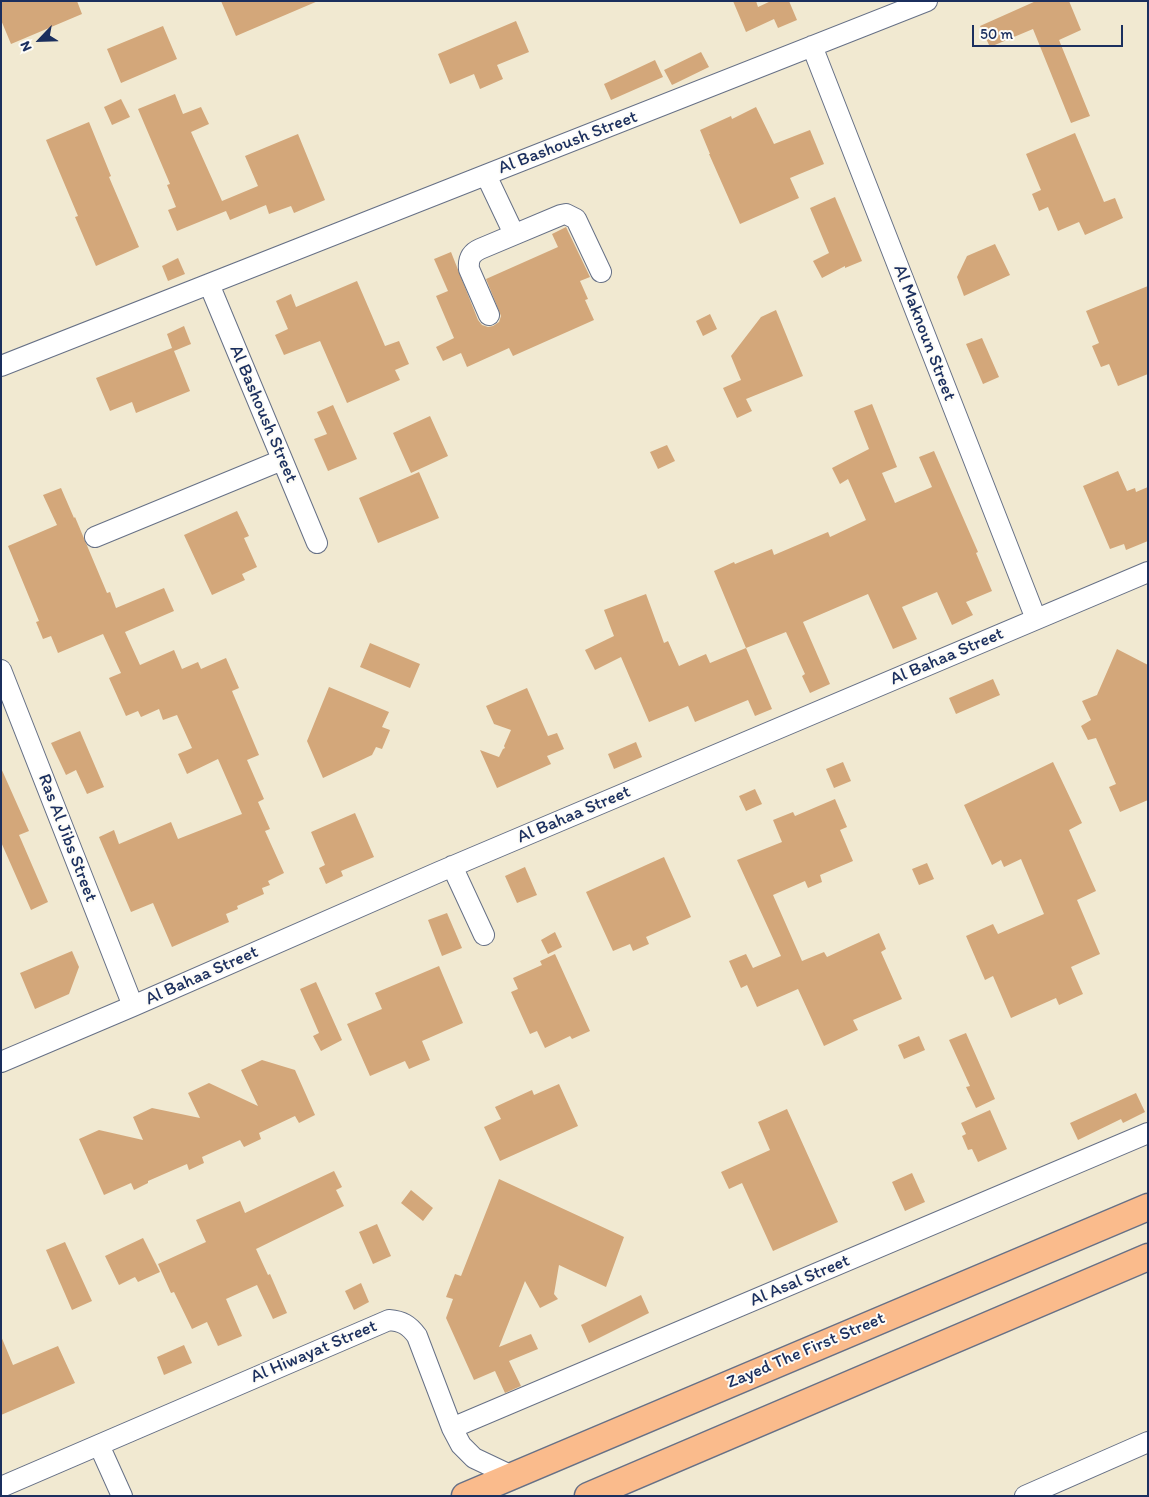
<!DOCTYPE html>
<html>
<head>
<meta charset="utf-8">
<style>
  body { margin:0 }
  #map { position:relative; width:1149px; height:1497px; overflow:hidden; background:#f1e9d1; font-family:Itim,sans-serif }
  canvas { display:block }
  .frame { position:absolute; inset:0; border:2px solid #1b2f5e; pointer-events:none }
  .north { position:absolute; left:15px; top:15px; width:50px; height:50px; -webkit-text-stroke:4px #fdfcf7; paint-order:stroke; rotate:246deg; font-size:14px; font-weight:700; line-height:20px; text-align:center; color:#1b2f5e }
  .north::after { content:''; display:block; margin:auto; width:18px; height:22px; background:#1b2f5e; clip-path:polygon(50% 0,100% 100%,50% 72%,0 100%) }
  .scale { position:absolute; left:972px; top:25px; width:151px; height:22px; box-sizing:border-box; border:2px solid #1b2f5e; border-top:0; padding-left:6px; font-size:15px; line-height:18px; white-space:nowrap; color:#1b2f5e; -webkit-text-stroke:4px #fdfcf7; paint-order:stroke }
</style>
</head>
<body>
<div id="map">
<canvas width="1149" height="1497"></canvas>
<div class="frame"></div>
<div class="north">N</div>
<div class="scale">50 m</div>
</div>
<script>
const context = document.querySelector('canvas').getContext('2d');
context.lineJoin = 'round';
function fillPath(path, color) {
  context.fillStyle = color;
  context.fill(path, 'evenodd');
}
function stroke(path, color, width, dash) {
  context.strokeStyle = color;
  context.lineWidth = width;
  context.lineCap = dash ? 'butt' : 'round';
  context.setLineDash(dash || []);
  context.stroke(path);
}
function label(font, color, halo, rows, align = 'center') {
  context.font = font + ' Itim,sans-serif';
  context.lineWidth = 4;
  context.setLineDash([]);
  context.textBaseline = 'middle';
  context.strokeStyle = halo;
  context.fillStyle = color;
  for (const [text, x, y, turn = 0] of rows) {
    context.save();
    context.translate(x, y);
    context.rotate((+turn || 0) * Math.PI / 180);
    context.textAlign = isNaN(turn) ? turn : align;
    if (halo) context.strokeText(text, 0, 0);
    context.fillText(text, 0, 0);
    context.restore();
  }
}
fillPath(new Path2D(`
  M 1,1 L 77,1 L 82,14 L 11,44 L 1,20 Z
  M 221,1 L 318,1 L 236,36 Z
  M 733,1 L 756,1 L 758,7 L 771,1 L 789,1 L 797,20 L 778,28 L 774,19 L 746,32 Z
  M 1036,1 L 1069,1 L 1081,30 L 1059,40 L 1090,116 L 1071,123 L 1033,29 L 990,47 L 980,26 Z
  M 516,21 L 529,52 L 497,65 L 503,79 L 480,89 L 474,74 L 450,84 L 438,54 Z
  M 163,26 L 177,59 L 121,83 L 107,49 Z
  M 701,52 L 709,67 L 672,85 L 664,70 Z
  M 655,60 L 663,77 L 611,100 L 604,84 Z
  M 175,94 L 183,114 L 201,107 L 209,124 L 191,132 L 222,201 L 258,186 L 245,156 L 298,134 L 325,200 L 294,213 L 291,206 L 269,214 L 266,205 L 230,220 L 226,211 L 177,231 L 168,210 L 176,207 L 167,185 L 170,184 L 138,109 Z
  M 121,99 L 130,117 L 112,125 L 104,107 Z
  M 756,107 L 774,144 L 810,130 L 824,164 L 790,178 L 799,198 L 740,224 L 709,154 L 710,154 L 700,130 L 731,116 L 732,119 Z
  M 89,122 L 111,176 L 109,177 L 139,247 L 96,266 L 75,217 L 78,216 L 46,140 Z
  M 1075,133 L 1104,202 L 1115,198 L 1123,218 L 1085,235 L 1079,222 L 1058,231 L 1048,207 L 1039,211 L 1032,194 L 1041,190 L 1026,154 Z
  M 835,197 L 862,261 L 845,268 L 845,266 L 822,278 L 813,261 L 829,253 L 810,208 Z
  M 566,227 L 590,277 L 580,281 L 588,299 L 585,300 L 594,320 L 513,356 L 509,348 L 467,367 L 461,353 L 443,361 L 436,347 L 454,338 L 436,296 L 448,291 L 434,259 L 451,252 L 478,320 L 482,325 L 488,327 L 493,326 L 499,322 L 501,316 L 486,279 L 558,247 L 552,234 Z
  M 995,244 L 1010,275 L 964,296 L 957,277 L 967,256 Z
  M 178,258 L 185,274 L 168,281 L 162,266 Z
  M 357,281 L 385,346 L 399,341 L 409,364 L 395,370 L 400,380 L 347,403 L 320,341 L 284,355 L 275,335 L 288,329 L 276,301 L 291,294 L 296,307 Z
  M 1148,286 L 1148,374 L 1118,386 L 1109,364 L 1101,367 L 1092,346 L 1099,343 L 1086,311 Z
  M 776,310 L 803,376 L 746,399 L 752,411 L 737,418 L 723,388 L 741,380 L 731,356 L 761,317 Z
  M 710,314 L 717,329 L 703,336 L 696,321 Z
  M 184,326 L 191,344 L 174,351 L 190,391 L 136,413 L 132,402 L 110,411 L 96,378 L 172,348 L 167,334 Z
  M 982,338 L 999,377 L 983,384 L 966,344 Z
  M 872,404 L 897,467 L 882,473 L 895,503 L 932,487 L 919,457 L 934,451 L 978,552 L 976,553 L 992,591 L 966,602 L 973,615 L 952,625 L 937,592 L 902,607 L 917,639 L 893,649 L 868,594 L 803,622 L 830,684 L 810,693 L 802,676 L 805,674 L 786,632 L 746,648 L 714,571 L 734,562 L 735,564 L 772,549 L 774,555 L 828,532 L 830,537 L 866,520 L 848,479 L 840,484 L 832,468 L 869,449 L 854,411 Z
  M 333,405 L 357,459 L 328,471 L 314,439 L 327,434 L 317,412 Z
  M 430,416 L 448,456 L 411,473 L 393,433 Z
  M 667,445 L 675,461 L 658,469 L 650,452 Z
  M 1118,471 L 1127,491 L 1135,488 L 1136,492 L 1148,487 L 1148,541 L 1126,550 L 1124,544 L 1110,549 L 1083,486 Z
  M 419,472 L 439,518 L 378,543 L 359,498 Z
  M 61,488 L 74,518 L 75,517 L 107,593 L 110,592 L 116,608 L 164,588 L 174,611 L 125,632 L 140,665 L 174,650 L 182,669 L 198,662 L 201,669 L 226,658 L 239,688 L 232,691 L 259,755 L 247,760 L 264,799 L 258,802 L 270,829 L 265,831 L 284,873 L 268,881 L 270,885 L 262,888 L 264,894 L 237,906 L 238,909 L 226,914 L 229,922 L 172,947 L 153,903 L 131,912 L 99,837 L 114,830 L 119,844 L 171,822 L 178,839 L 242,814 L 218,759 L 187,774 L 178,754 L 192,748 L 177,715 L 163,720 L 159,709 L 141,717 L 138,711 L 126,716 L 109,678 L 121,673 L 103,634 L 58,653 L 51,636 L 43,639 L 36,622 L 39,621 L 8,546 L 57,525 L 43,495 Z
  M 237,511 L 249,536 L 244,538 L 257,567 L 242,574 L 245,580 L 212,595 L 184,535 Z
  M 646,594 L 664,643 L 668,641 L 679,666 L 706,654 L 710,663 L 746,648 L 772,709 L 755,716 L 748,700 L 695,722 L 688,706 L 649,722 L 621,657 L 595,670 L 585,650 L 614,636 L 604,610 Z
  M 370,643 L 420,664 L 410,688 L 360,667 Z
  M 1117,649 L 1148,665 L 1148,800 L 1120,812 L 1109,787 L 1116,784 L 1096,738 L 1088,740 L 1081,726 L 1091,720 L 1082,701 L 1097,695 Z
  M 993,679 L 1000,695 L 956,714 L 949,698 Z
  M 329,687 L 389,712 L 382,727 L 390,730 L 382,749 L 376,747 L 372,755 L 323,778 L 307,741 Z
  M 527,688 L 548,736 L 557,733 L 564,749 L 547,756 L 551,764 L 497,788 L 480,750 L 499,757 L 503,749 L 505,748 L 504,746 L 511,730 L 494,724 L 486,706 Z
  M 80,731 L 104,787 L 87,794 L 76,770 L 66,775 L 51,743 Z
  M 636,742 L 642,757 L 614,769 L 608,754 Z
  M 843,762 L 851,781 L 834,788 L 826,769 Z
  M 1053,762 L 1082,823 L 1069,830 L 1096,891 L 1077,900 L 1100,954 L 1071,967 L 1083,994 L 1059,1005 L 1056,998 L 1011,1018 L 993,976 L 985,980 L 966,936 L 993,924 L 998,934 L 1044,914 L 1021,859 L 1004,867 L 1001,860 L 992,865 L 964,805 Z
  M 1,768 L 29,831 L 19,835 L 48,902 L 31,910 L 1,842 Z
  M 755,789 L 762,804 L 746,811 L 739,796 Z
  M 835,799 L 847,827 L 840,830 L 853,861 L 820,875 L 822,882 L 808,888 L 805,881 L 773,895 L 802,961 L 824,952 L 827,957 L 879,933 L 886,949 L 881,952 L 902,999 L 853,1020 L 858,1030 L 824,1046 L 798,989 L 757,1007 L 747,985 L 741,988 L 729,961 L 746,954 L 753,968 L 781,956 L 737,860 L 782,842 L 773,820 L 793,812 L 795,816 Z
  M 355,813 L 374,857 L 341,871 L 343,876 L 326,884 L 319,868 L 325,865 L 311,832 Z
  M 664,857 L 691,917 L 646,937 L 649,944 L 633,951 L 630,944 L 613,951 L 586,892 Z
  M 927,863 L 934,879 L 919,885 L 912,869 Z
  M 525,867 L 537,895 L 517,903 L 505,876 Z
  M 447,913 L 462,948 L 442,956 L 428,920 Z
  M 555,932 L 562,947 L 548,954 L 541,940 Z
  M 72,951 L 79,967 L 69,994 L 35,1009 L 20,973 Z
  M 555,954 L 590,1031 L 572,1039 L 570,1036 L 545,1048 L 537,1031 L 530,1034 L 511,992 L 518,989 L 513,978 L 542,965 L 540,961 Z
  M 439,966 L 463,1023 L 422,1041 L 430,1060 L 409,1069 L 405,1061 L 370,1076 L 347,1024 L 382,1009 L 375,993 Z
  M 316,982 L 342,1040 L 321,1051 L 313,1036 L 319,1033 L 300,989 Z
  M 966,1033 L 995,1099 L 976,1108 L 966,1087 L 970,1086 L 949,1040 Z
  M 919,1036 L 925,1050 L 904,1059 L 898,1045 Z
  M 262,1060 L 295,1070 L 315,1115 L 299,1123 L 295,1116 L 259,1133 L 261,1139 L 244,1147 L 240,1140 L 202,1157 L 204,1163 L 189,1170 L 187,1164 L 148,1181 L 148,1183 L 134,1190 L 131,1183 L 104,1195 L 79,1139 L 99,1130 L 143,1140 L 133,1117 L 152,1108 L 200,1118 L 188,1093 L 209,1083 L 258,1106 L 241,1070 Z
  M 559,1084 L 578,1126 L 500,1161 L 484,1127 L 501,1119 L 495,1107 L 532,1090 L 534,1095 Z
  M 1136,1093 L 1145,1112 L 1123,1123 L 1121,1119 L 1078,1140 L 1070,1123 Z
  M 787,1109 L 838,1222 L 773,1251 L 742,1183 L 729,1189 L 721,1172 L 770,1150 L 758,1122 Z
  M 990,1110 L 1007,1149 L 978,1162 L 972,1149 L 968,1150 L 962,1136 L 966,1134 L 961,1123 Z
  M 334,1171 L 342,1187 L 336,1190 L 344,1206 L 256,1249 L 268,1275 L 270,1274 L 287,1313 L 273,1319 L 257,1285 L 226,1299 L 242,1336 L 218,1346 L 207,1322 L 192,1329 L 174,1292 L 171,1293 L 158,1264 L 206,1242 L 196,1220 L 240,1201 L 245,1213 Z
  M 912,1173 L 925,1202 L 905,1211 L 892,1182 Z
  M 499,1179 L 624,1237 L 606,1287 L 559,1265 L 554,1294 L 558,1299 L 540,1308 L 525,1281 L 499,1347 L 531,1334 L 538,1349 L 509,1361 L 521,1386 L 505,1393 L 495,1371 L 474,1380 L 446,1318 L 453,1299 L 446,1297 L 455,1274 L 461,1276 Z
  M 411,1190 L 433,1208 L 423,1221 L 401,1203 Z
  M 377,1224 L 391,1256 L 373,1264 L 359,1232 Z
  M 143,1238 L 160,1272 L 138,1282 L 135,1277 L 119,1285 L 105,1256 Z
  M 65,1242 L 92,1301 L 72,1310 L 46,1250 Z
  M 361,1283 L 369,1302 L 354,1310 L 345,1291 Z
  M 641,1295 L 649,1313 L 589,1343 L 581,1325 Z
  M 1,1336 L 13,1365 L 58,1346 L 75,1383 L 1,1415 Z
  M 184,1345 L 192,1363 L 164,1375 L 157,1357 Z`), '#d3a77a');
const minor = new Path2D(`
  M 812,46 L 1036,619
  M 486,175 L 514,234
  M 209,284 L 317,543
  M 489,315 L 469,269 C 468,259 471,253 480,249 L 561,215 L 566,214 L 576,219 L 601,272
  M 1,366 L 927,1
  M 95,537 L 282,460
  M 1,670 L 133,1006
  M 452,866 L 484,935
  M 1,1062 L 133,1006 L 439,872 L 1148,572
  M 452,1428 L 1148,1133
  M 99,1445 L 122,1496
  M 1,1487 L 389,1320 C 402,1321 409,1325 417,1336 L 452,1428 L 461,1445 L 474,1458 L 512,1476
  M 1025,1496 L 1148,1442`);
const major = new Path2D(`
  M 465,1496 L 1148,1207
  M 588,1496 L 1148,1257`);
stroke(minor, '#667086', 22);
stroke(major, '#667086', 29);
stroke(minor, '#fff', 20);
stroke(major, '#fabb8c', 26);
label('18px', '#1b2f5e', '#fdfcf7', [
  ["Al Bashoush Street",568,143,-21],
  ["Al Maknoun Street",924,333,69],
  ["Al Bashoush Street",263,414,67],
  ["Al Bahaa Street",947,657,-23],
  ["Al Bahaa Street",574,815,-23],
  ["Ras Al Jibs Street",67,838,69],
  ["Al Bahaa Street",202,976,-24],
  ["Al Asal Street",800,1281,-23],
  ["Zayed The First Street",806,1351,-23],
  ["Al Hiwayat Street",314,1352,-23]
]);
</script>
</body>
</html>
